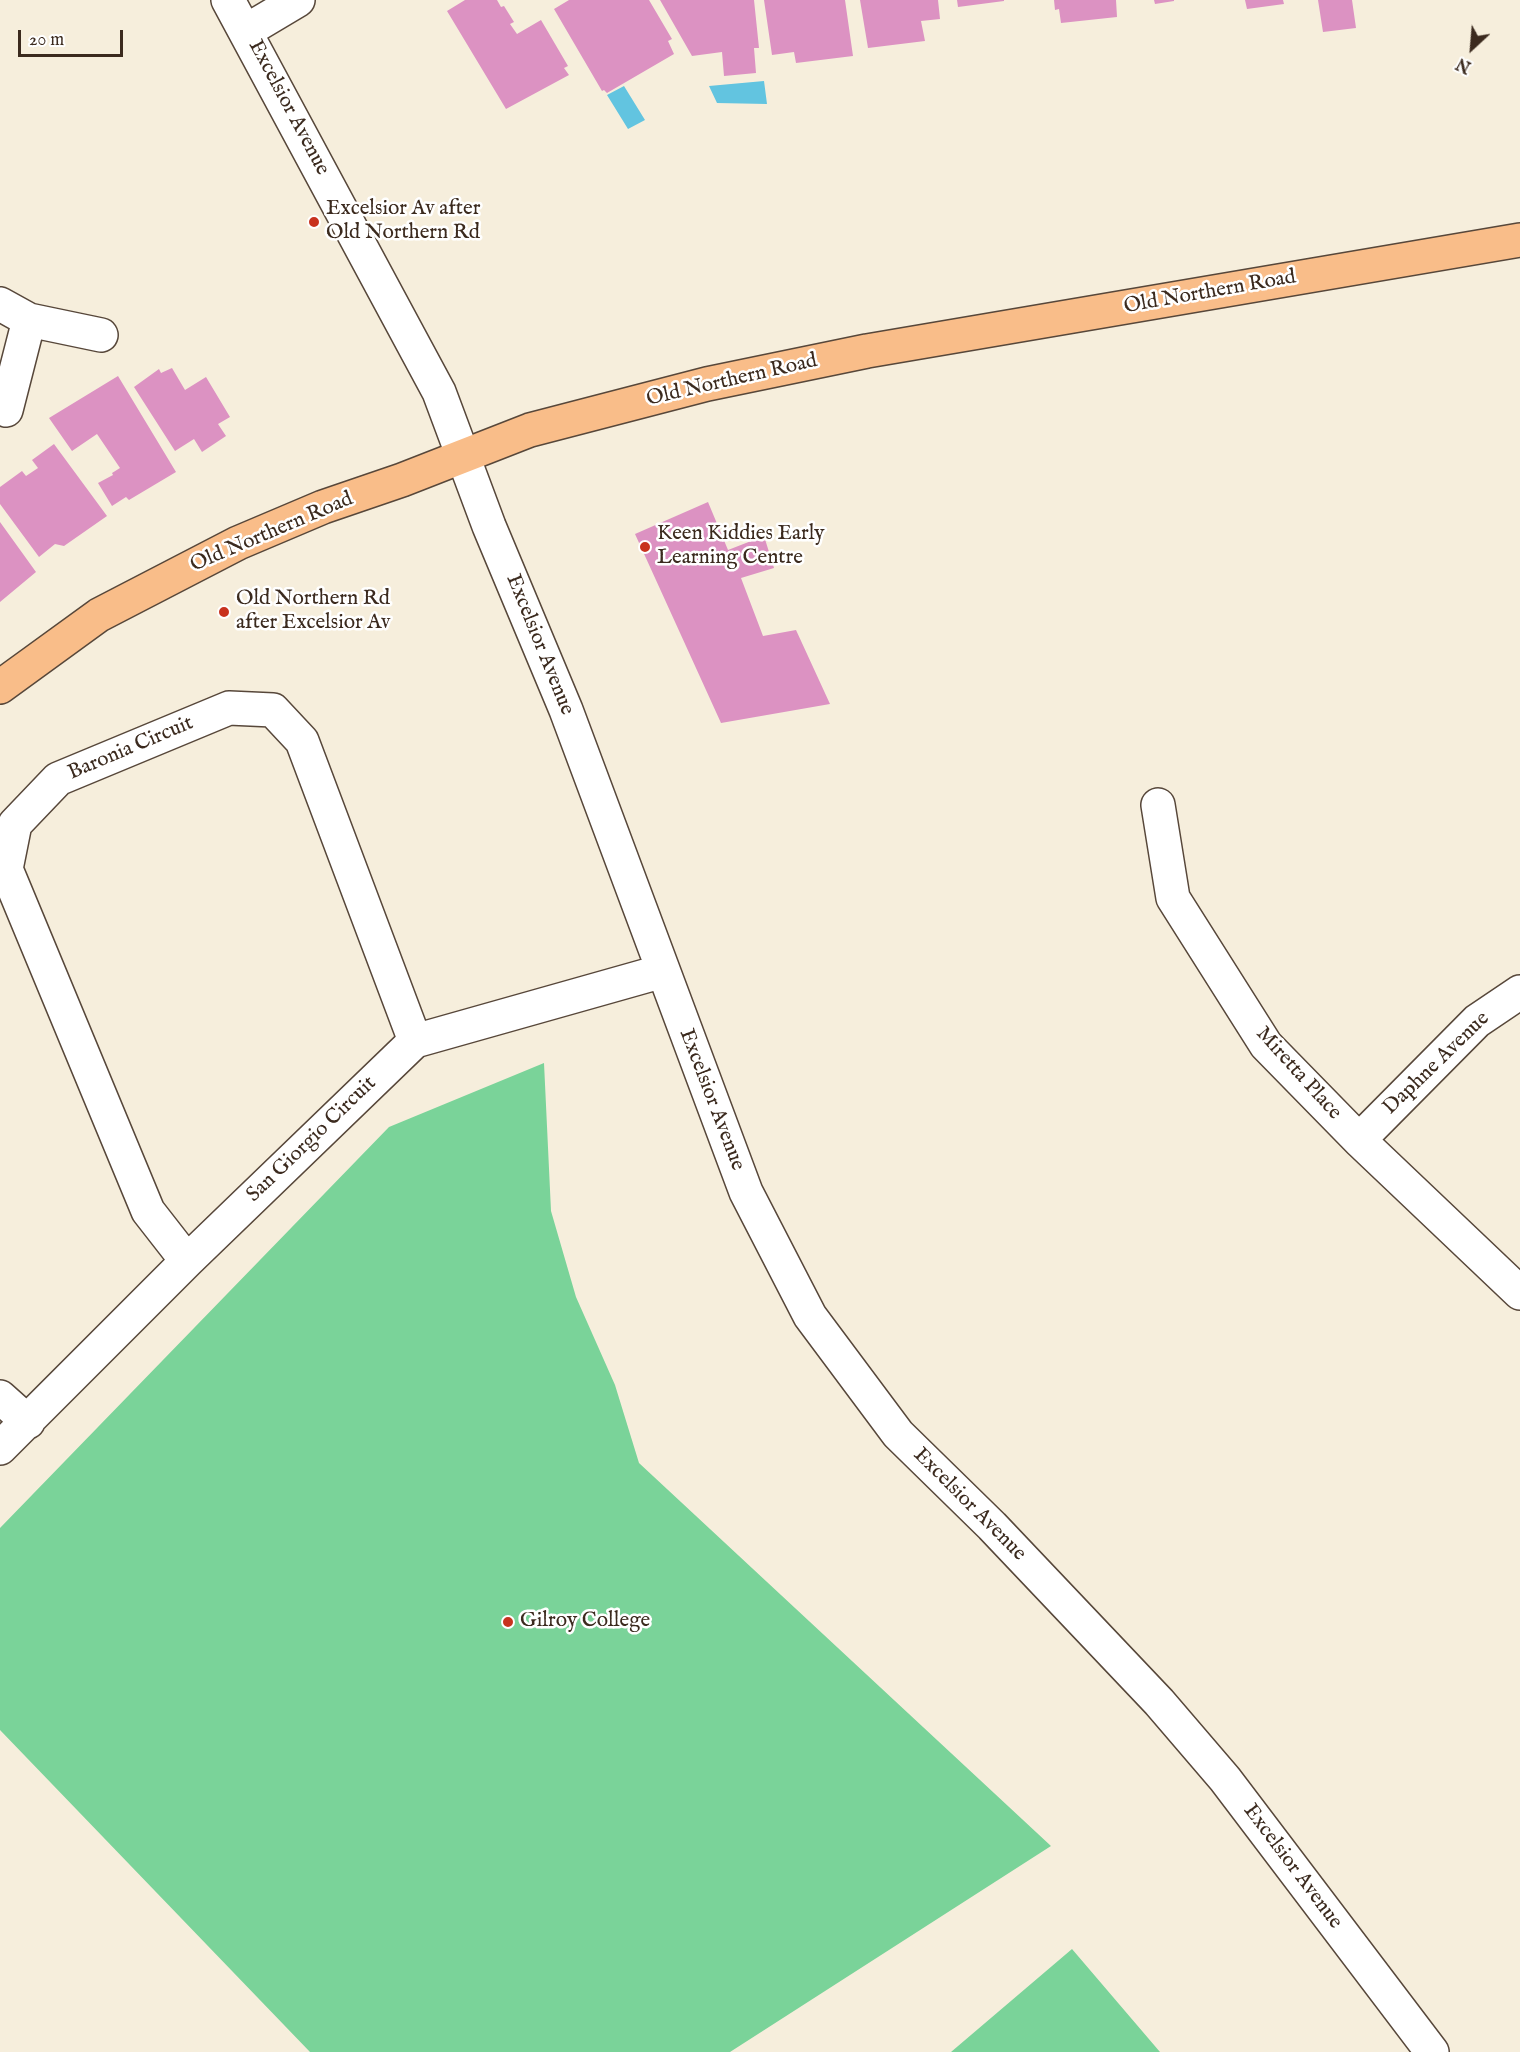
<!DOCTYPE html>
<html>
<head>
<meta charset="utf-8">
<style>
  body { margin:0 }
  #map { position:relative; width:1520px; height:2052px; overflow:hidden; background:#f6eedc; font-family:"IM FELL English",serif }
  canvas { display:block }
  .north { position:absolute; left:1442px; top:18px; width:60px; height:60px; -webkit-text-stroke:4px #fff; paint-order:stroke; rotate:206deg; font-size:16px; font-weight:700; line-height:24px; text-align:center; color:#3b2a1e }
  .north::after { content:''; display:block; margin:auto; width:21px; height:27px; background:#3b2a1e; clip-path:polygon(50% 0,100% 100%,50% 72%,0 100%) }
  .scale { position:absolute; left:18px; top:30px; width:105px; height:27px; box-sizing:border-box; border:3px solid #3b2a1e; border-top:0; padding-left:8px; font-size:18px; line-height:21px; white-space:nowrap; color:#3b2a1e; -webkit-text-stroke:4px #fff; paint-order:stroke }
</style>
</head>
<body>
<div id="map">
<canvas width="1520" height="2052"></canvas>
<div class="north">N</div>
<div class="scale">20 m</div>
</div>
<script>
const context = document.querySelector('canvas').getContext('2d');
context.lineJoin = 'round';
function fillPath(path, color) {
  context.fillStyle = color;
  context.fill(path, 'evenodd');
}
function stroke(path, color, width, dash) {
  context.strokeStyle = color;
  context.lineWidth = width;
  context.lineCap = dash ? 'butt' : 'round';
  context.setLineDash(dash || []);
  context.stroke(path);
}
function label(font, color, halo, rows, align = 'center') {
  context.font = font + ' "IM FELL English",serif';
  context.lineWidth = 5;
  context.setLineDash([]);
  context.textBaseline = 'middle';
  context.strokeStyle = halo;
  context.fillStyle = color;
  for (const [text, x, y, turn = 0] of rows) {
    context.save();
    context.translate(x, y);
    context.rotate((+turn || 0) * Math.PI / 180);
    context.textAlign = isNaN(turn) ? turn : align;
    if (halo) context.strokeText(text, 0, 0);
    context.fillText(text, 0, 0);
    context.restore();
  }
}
fillPath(new Path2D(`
  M 544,1063 L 551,1211 L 576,1297 L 615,1385 L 639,1463 L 1051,1846 L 730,2052 L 310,2052 L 0,1730 L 0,1528 L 389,1127 Z
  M 1072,1949 L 1160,2052 L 951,2052 Z`), '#7ad399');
fillPath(new Path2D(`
  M 764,81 L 767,104 L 717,103 L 709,86 Z
  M 624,86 L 645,120 L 628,129 L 607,95 Z`), '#62c4e0');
fillPath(new Path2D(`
  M 465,0 L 497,0 L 501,7 L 504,6 L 514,22 L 510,24 L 517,34 L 541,20 L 568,66 L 564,68 L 569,75 L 506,109 L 447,11 Z
  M 569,0 L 649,0 L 672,39 L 668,41 L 674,54 L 607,93 L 604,90 L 602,91 L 554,9 Z
  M 660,0 L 754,0 L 759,48 L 754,48 L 756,73 L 724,76 L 722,52 L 692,56 Z
  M 764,0 L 845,0 L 853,56 L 796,63 L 794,52 L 772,55 Z
  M 860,0 L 938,0 L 940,19 L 921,21 L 925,41 L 868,48 Z
  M 957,0 L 1004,0 L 1004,1 L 958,7 Z
  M 1054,0 L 1116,0 L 1117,17 L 1061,23 L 1059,9 L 1055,10 Z
  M 1154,0 L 1174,0 L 1174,1 L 1155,4 Z
  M 1245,0 L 1283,0 L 1284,4 L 1247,9 Z
  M 1318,0 L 1352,0 L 1356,28 L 1323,32 Z
  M 172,368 L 185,390 L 206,377 L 230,417 L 218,424 L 226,436 L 202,452 L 194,439 L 175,451 L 134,387 L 159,369 L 161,373 Z
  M 118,376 L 176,472 L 129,500 L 126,497 L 112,506 L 98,483 L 113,475 L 112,473 L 120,468 L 97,434 L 72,451 L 49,418 Z
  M 54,444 L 107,516 L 64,546 L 55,544 L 39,557 L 0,504 L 0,487 L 22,471 L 26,476 L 38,468 L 32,460 Z
  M 708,502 L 728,550 L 764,536 L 774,568 L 741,578 L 763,636 L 796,630 L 830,704 L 721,723 L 635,534 Z
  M 0,522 L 36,572 L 0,602 Z`), '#dc92c2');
const minor = new Path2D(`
  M 228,0 L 439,392 L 489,526 L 566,710 L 746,1192 L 810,1316 L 898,1434 L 992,1526 L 1159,1702 L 1225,1779 L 1432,2052
  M 246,31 L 298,0
  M 0,304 L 29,320 L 6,410
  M 29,320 L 101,335
  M 1158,805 L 1173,898 L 1266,1045 L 1359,1140 L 1520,1293
  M 1359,1140 L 1477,1021 L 1520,992
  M 187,1261 L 148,1211 L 6,869 L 15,824 L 58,779 L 229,708 L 273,710 L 302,741 L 415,1041
  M 0,1397 L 28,1422
  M 0,1448 L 187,1261 L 415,1041 L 663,971`);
const major = new Path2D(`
  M 0,687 L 99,615 L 238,543 L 323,507 L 402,480 L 530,430 L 707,384 L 867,351 L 1520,240`);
stroke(minor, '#57473a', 36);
stroke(major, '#57473a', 36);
stroke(minor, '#fff', 33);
stroke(major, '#f9bd89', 33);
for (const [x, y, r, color] of [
  [314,222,6,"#c8321e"],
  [645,547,6,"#c8321e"],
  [224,612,6,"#c8321e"],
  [508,1622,6,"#c8321e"]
]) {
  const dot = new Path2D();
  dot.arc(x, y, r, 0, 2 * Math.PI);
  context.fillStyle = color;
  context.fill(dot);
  stroke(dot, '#fff', 2);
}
label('21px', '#3b2a1e', '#fff', [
  ["Excelsior Avenue",288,108,62],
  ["Old Northern Road",1210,293,-10],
  ["Old Northern Road",732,381,-13],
  ["Old Northern Road",272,533,-23],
  ["Excelsior Avenue",539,645,68],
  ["Baronia Circuit",131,749,-23],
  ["Daphne Avenue",1437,1064,-44],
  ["Miretta Place",1298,1074,48],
  ["Excelsior Avenue",711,1100,69],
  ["San Giorgio Circuit",312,1140,-44],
  ["Excelsior Avenue",969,1505,45],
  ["Excelsior Avenue",1292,1867,53]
]);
label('21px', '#3b2a1e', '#fff', [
  ["Excelsior Av after",326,210],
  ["Old Northern Rd",326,234],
  ["Keen Kiddies Early",657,535],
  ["Learning Centre",657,559],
  ["Old Northern Rd",236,600],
  ["after Excelsior Av",236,624],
  ["Gilroy College",520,1622]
], 'left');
</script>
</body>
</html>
